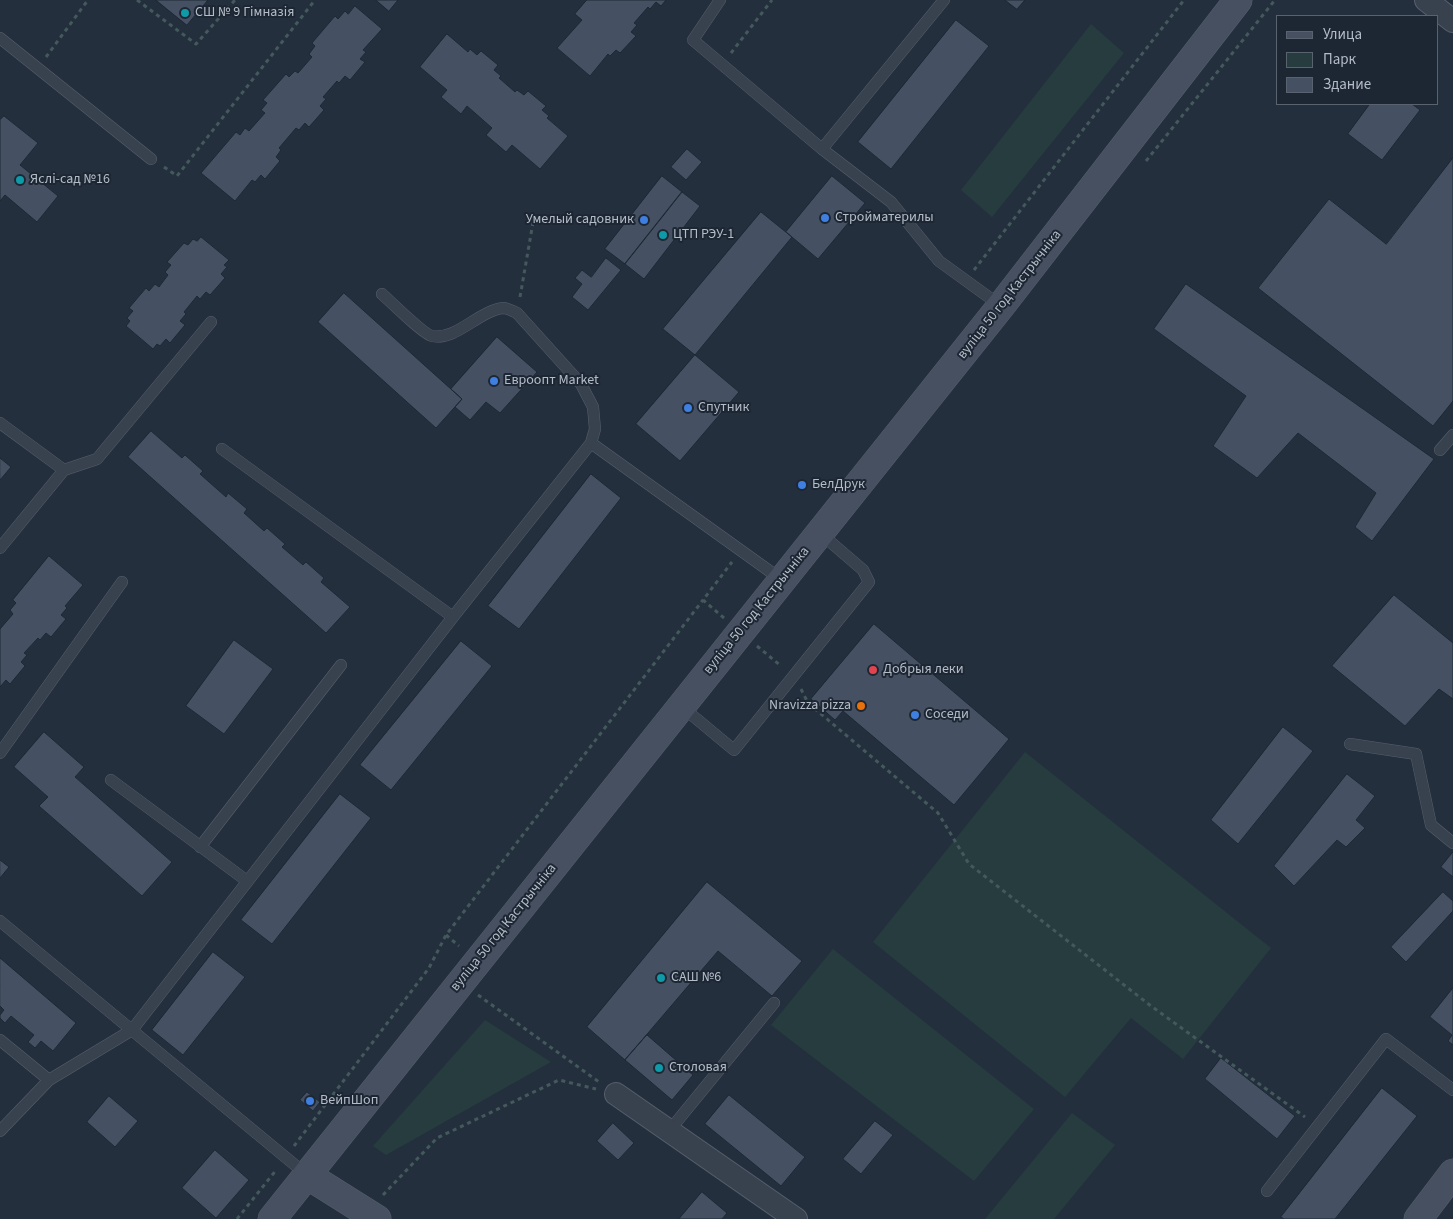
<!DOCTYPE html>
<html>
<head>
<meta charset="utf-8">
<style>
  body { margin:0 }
  #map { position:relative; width:1453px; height:1219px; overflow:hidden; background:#242f3e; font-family:"Source Sans 3",sans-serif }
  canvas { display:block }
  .legend { position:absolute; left:1276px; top:15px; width:162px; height:90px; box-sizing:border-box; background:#1d2633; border:1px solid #59626f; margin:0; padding:6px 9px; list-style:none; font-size:15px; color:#b4bcc9 }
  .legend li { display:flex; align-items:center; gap:10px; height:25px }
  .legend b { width:25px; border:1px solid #59626f }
</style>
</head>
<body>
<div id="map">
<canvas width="1453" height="1219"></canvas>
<ul class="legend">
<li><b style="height:6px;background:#465061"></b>Улица</li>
<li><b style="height:14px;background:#263c3f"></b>Парк</li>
<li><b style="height:14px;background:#455162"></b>Здание</li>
</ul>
</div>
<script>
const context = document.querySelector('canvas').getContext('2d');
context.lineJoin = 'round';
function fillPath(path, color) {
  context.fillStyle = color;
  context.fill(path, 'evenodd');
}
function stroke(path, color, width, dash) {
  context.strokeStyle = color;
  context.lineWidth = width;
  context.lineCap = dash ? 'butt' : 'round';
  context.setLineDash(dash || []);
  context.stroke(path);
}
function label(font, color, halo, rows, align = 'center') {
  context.font = font + ' "Source Sans 3",sans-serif';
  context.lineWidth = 4;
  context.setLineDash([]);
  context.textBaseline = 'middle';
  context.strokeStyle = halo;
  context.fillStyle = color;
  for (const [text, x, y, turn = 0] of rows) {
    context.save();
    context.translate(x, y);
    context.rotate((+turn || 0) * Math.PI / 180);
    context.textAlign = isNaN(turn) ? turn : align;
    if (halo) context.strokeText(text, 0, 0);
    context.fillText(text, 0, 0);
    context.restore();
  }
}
fillPath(new Path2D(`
  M 1091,24 L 1124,53 L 992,217 L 961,190 Z
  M 1025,752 L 1271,948 L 1183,1059 L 1131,1018 L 1065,1097 L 873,942 Z
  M 833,949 L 1034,1109 L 974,1181 L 771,1025 Z
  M 485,1020 L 551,1062 L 386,1155 L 373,1146 Z
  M 1072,1113 L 1115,1145 L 1054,1219 L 985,1219 Z`), '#263c3f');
const building = new Path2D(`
  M 156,0 L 208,0 L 187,25 Z
  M 376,0 L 398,0 L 389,11 Z
  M 587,0 L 666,0 L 661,6 L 656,2 L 650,9 L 648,7 L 634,23 L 637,25 L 631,32 L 636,36 L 620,53 L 616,50 L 610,56 L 608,54 L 590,76 L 557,48 L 582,20 L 575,14 Z
  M 1005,0 L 1025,0 L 1017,9 Z
  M 355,6 L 382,29 L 363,50 L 366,52 L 360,59 L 365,62 L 350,80 L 345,76 L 339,83 L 337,81 L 323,97 L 326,99 L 320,106 L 324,110 L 309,127 L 305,123 L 299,130 L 296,128 L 279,148 L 281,150 L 276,157 L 280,161 L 265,179 L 261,175 L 255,182 L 252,180 L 235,201 L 201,173 L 236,132 L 240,135 L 245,128 L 249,131 L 265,113 L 261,110 L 267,103 L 263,100 L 286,74 L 289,77 L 295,71 L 298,73 L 312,57 L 309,54 L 315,46 L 312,43 L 335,16 L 338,19 L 345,11 L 348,14 Z
  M 956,20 L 989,46 L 891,169 L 858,142 Z
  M 447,34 L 468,52 L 470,49 L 477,55 L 481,51 L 498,65 L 494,70 L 501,76 L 499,78 L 515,92 L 517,90 L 524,95 L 528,91 L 546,106 L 542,110 L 549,116 L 547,118 L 568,136 L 540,169 L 512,145 L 506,152 L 486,135 L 492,128 L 467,106 L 461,114 L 441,97 L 447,90 L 420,67 Z
  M 1370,104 L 1412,104 L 1420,110 L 1382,160 L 1348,134 Z
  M 4,116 L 38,143 L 20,165 L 58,196 L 37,222 L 5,195 L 0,201 L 0,120 Z
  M 687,149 L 702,162 L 686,180 L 671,167 Z
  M 1453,158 L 1453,401 L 1433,426 L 1258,288 L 1329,199 L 1386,244 Z
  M 662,176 L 682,192 L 625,264 L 605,249 Z
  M 832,176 L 865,203 L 818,259 L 786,232 Z
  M 682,192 L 700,206 L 644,279 L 625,264 Z
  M 761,212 L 792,237 L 695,355 L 663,329 Z
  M 201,237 L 229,260 L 224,265 L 227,267 L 221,274 L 225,278 L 210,295 L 206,292 L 200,299 L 197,296 L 184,312 L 186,314 L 180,321 L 185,325 L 170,343 L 166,339 L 160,346 L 157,344 L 153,349 L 126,326 L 130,321 L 127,318 L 133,311 L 129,308 L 146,288 L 149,291 L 155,284 L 159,287 L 168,275 L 165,272 L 171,265 L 167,262 L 184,243 L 188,245 L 193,239 L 197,241 Z
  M 606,258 L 621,270 L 588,310 L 572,297 L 582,284 L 575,278 L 582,270 L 591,277 Z
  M 1186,284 L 1434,459 L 1372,541 L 1355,527 L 1376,493 L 1298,433 L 1257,478 L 1213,446 L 1246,396 L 1154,329 Z
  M 344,293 L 462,399 L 436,428 L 318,322 Z
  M 497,337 L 537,372 L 500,413 L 486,402 L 470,420 L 455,407 L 462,399 L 451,389 Z
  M 695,355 L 739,392 L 680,461 L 636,424 Z
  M 151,431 L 182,458 L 185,455 L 203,471 L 200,474 L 226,497 L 228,493 L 247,509 L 244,513 L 264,531 L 267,528 L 285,544 L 282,547 L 303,565 L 306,562 L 324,578 L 321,582 L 350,607 L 326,633 L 128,457 Z
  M 0,458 L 11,467 L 0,480 Z
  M 591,474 L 621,498 L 519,629 L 488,606 Z
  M 49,556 L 83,585 L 65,606 L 67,608 L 61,615 L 66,619 L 51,637 L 46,633 L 40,640 L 38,638 L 24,653 L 27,655 L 21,662 L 25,666 L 10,684 L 6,680 L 0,687 L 0,629 L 13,614 L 10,610 L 16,603 L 13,600 Z
  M 1394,595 L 1453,643 L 1453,699 L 1439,689 L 1405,726 L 1332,666 Z
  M 874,624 L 1009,739 L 954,805 L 843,711 L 835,720 L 811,699 Z
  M 234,640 L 273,669 L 224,734 L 186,706 Z
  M 461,641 L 492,666 L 391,790 L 360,765 Z
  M 1283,727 L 1313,751 L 1238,844 L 1211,820 Z
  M 44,732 L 84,767 L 75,777 L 172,862 L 142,896 L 39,806 L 48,797 L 14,767 Z
  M 1347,774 L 1375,796 L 1356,820 L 1365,828 L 1346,847 L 1337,840 L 1294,886 L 1274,866 Z
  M 340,794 L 371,818 L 272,944 L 241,920 Z
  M 1453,852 L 1453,877 L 1441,867 Z
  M 0,860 L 9,867 L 0,878 Z
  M 707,882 L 802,961 L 772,996 L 718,951 L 625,1060 L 587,1027 Z
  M 1443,892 L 1453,901 L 1453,911 L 1406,962 L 1391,947 Z
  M 213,952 L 245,977 L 183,1055 L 152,1030 Z
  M 0,958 L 76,1023 L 53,1051 L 41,1041 L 35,1048 L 28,1042 L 34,1035 L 11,1016 L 5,1023 L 0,1018 L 0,1015 L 4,1010 L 0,1006 Z
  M 1453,988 L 1453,1045 L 1448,1041 L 1452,1035 L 1430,1017 Z
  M 647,1035 L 693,1075 L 672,1100 L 625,1060 Z
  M 1221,1058 L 1295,1116 L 1277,1139 L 1205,1079 Z
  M 1382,1088 L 1417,1116 L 1335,1219 L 1284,1219 L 1281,1217 Z
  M 307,1092 L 320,1102 L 313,1111 L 300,1100 Z
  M 729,1095 L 805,1157 L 781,1186 L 705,1124 Z
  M 109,1096 L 138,1121 L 115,1147 L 87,1122 Z
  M 875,1121 L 893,1135 L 861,1174 L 843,1159 Z
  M 613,1123 L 634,1143 L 618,1160 L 597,1141 Z
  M 215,1150 L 249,1180 L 216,1218 L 182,1188 Z
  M 702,1192 L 727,1213 L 722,1219 L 679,1219 Z`);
fillPath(building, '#455162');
stroke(building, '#1f2835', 1);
const lane = new Path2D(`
  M 720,0 L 693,40 L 822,149 L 891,202 L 939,261 L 1001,306
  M 0,38 L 151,159
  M 822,149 L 944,0
  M 0,423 L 64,470 L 0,548
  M 591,443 L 782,580
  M 222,449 L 453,617
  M 1440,450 L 1453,435
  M 64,470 L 97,459 L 211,322
  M 681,706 L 734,750 L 869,582 L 863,570 L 820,533
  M 1350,744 L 1416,754 L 1431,825 L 1453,843
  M 0,753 L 122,582
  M 111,780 L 247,881
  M 200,847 L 341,665
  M 0,921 L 307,1175
  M 0,1040 L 49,1080
  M 0,1131 L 49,1080 L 132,1030 L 453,617 L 591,443 L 595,429 L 593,407 L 581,384 L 517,313 C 513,311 507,308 503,308 C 478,311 456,341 432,336 C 423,334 390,301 382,294
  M 669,1131 L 774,1003
  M 1267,1191 L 1386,1039 L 1453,1090`);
const street = new Path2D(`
  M 1426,0 L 1453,21
  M 616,1094 L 796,1219`);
const secondary = new Path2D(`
  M 307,1175 L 377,1219
  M 272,1219 L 1001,306 L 1238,0
  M 1418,1219 L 1453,1173`);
stroke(lane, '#565f6c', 12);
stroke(street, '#565f6c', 24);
stroke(secondary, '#565f6c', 29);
stroke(new Path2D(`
  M 137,0 L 196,44 L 235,0
  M 731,53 L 772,0
  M 46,57 L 88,0
  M 1146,161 L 1275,0
  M 164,167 L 177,176 L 315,0
  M 974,270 L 1184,0
  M 520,297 L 535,211
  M 724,618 L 703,600 L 732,562
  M 757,646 L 781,666
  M 801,689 L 808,703 L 938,813 L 969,864 L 1151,1006 L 1305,1117
  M 446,935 L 459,946
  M 478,995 L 599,1082
  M 294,1146 L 429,968 L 446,935 L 703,600
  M 383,1195 L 437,1138 L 559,1080 L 596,1089
  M 237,1219 L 277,1169`), '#44595c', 3, [4, 4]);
stroke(lane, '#38414e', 11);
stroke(street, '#38414e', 22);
stroke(secondary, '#465061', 28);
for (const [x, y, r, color] of [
  [185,13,5,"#0f9aa8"],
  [20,180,5,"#0f9aa8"],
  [825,218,5,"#3f7fe0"],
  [644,220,5,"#3f7fe0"],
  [663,235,5,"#0f9aa8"],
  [494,381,5,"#3f7fe0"],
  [688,408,5,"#3f7fe0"],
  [802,485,5,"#3f7fe0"],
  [873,670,5,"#e0444e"],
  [861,706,5,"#e8710a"],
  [915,715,5,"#3f7fe0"],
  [661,978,5,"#0f9aa8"],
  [659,1068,5,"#0f9aa8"],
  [310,1101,5,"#3f7fe0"]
]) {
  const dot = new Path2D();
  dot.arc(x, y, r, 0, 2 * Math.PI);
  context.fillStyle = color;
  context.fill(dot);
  stroke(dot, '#1d2633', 2);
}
label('14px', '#b4bcc9', '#1d2633', [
  ["СШ № 9 Гімназія",195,13],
  ["Яслі-сад №16",30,180],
  ["Стройматерилы",835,218],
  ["Умелый садовник",634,220,"right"],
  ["ЦТП РЭУ-1",673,235],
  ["Евроопт Market",504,381],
  ["Спутник",698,408],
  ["БелДрук",812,485],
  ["Добрыя леки",883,670],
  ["Nravizza pizza",851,706,"right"],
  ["Соседи",925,715],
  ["САШ №6",671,978],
  ["Столовая",669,1068],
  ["ВейпШоп",320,1101]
], 'left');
label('14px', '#b4bcc9', '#1d2633', [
  ["вуліца 50 год Кастрычніка",1010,295,-52],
  ["вуліца 50 год Кастрычніка",757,611,-51],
  ["вуліца 50 год Кастрычніка",504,928,-51]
]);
</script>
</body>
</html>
